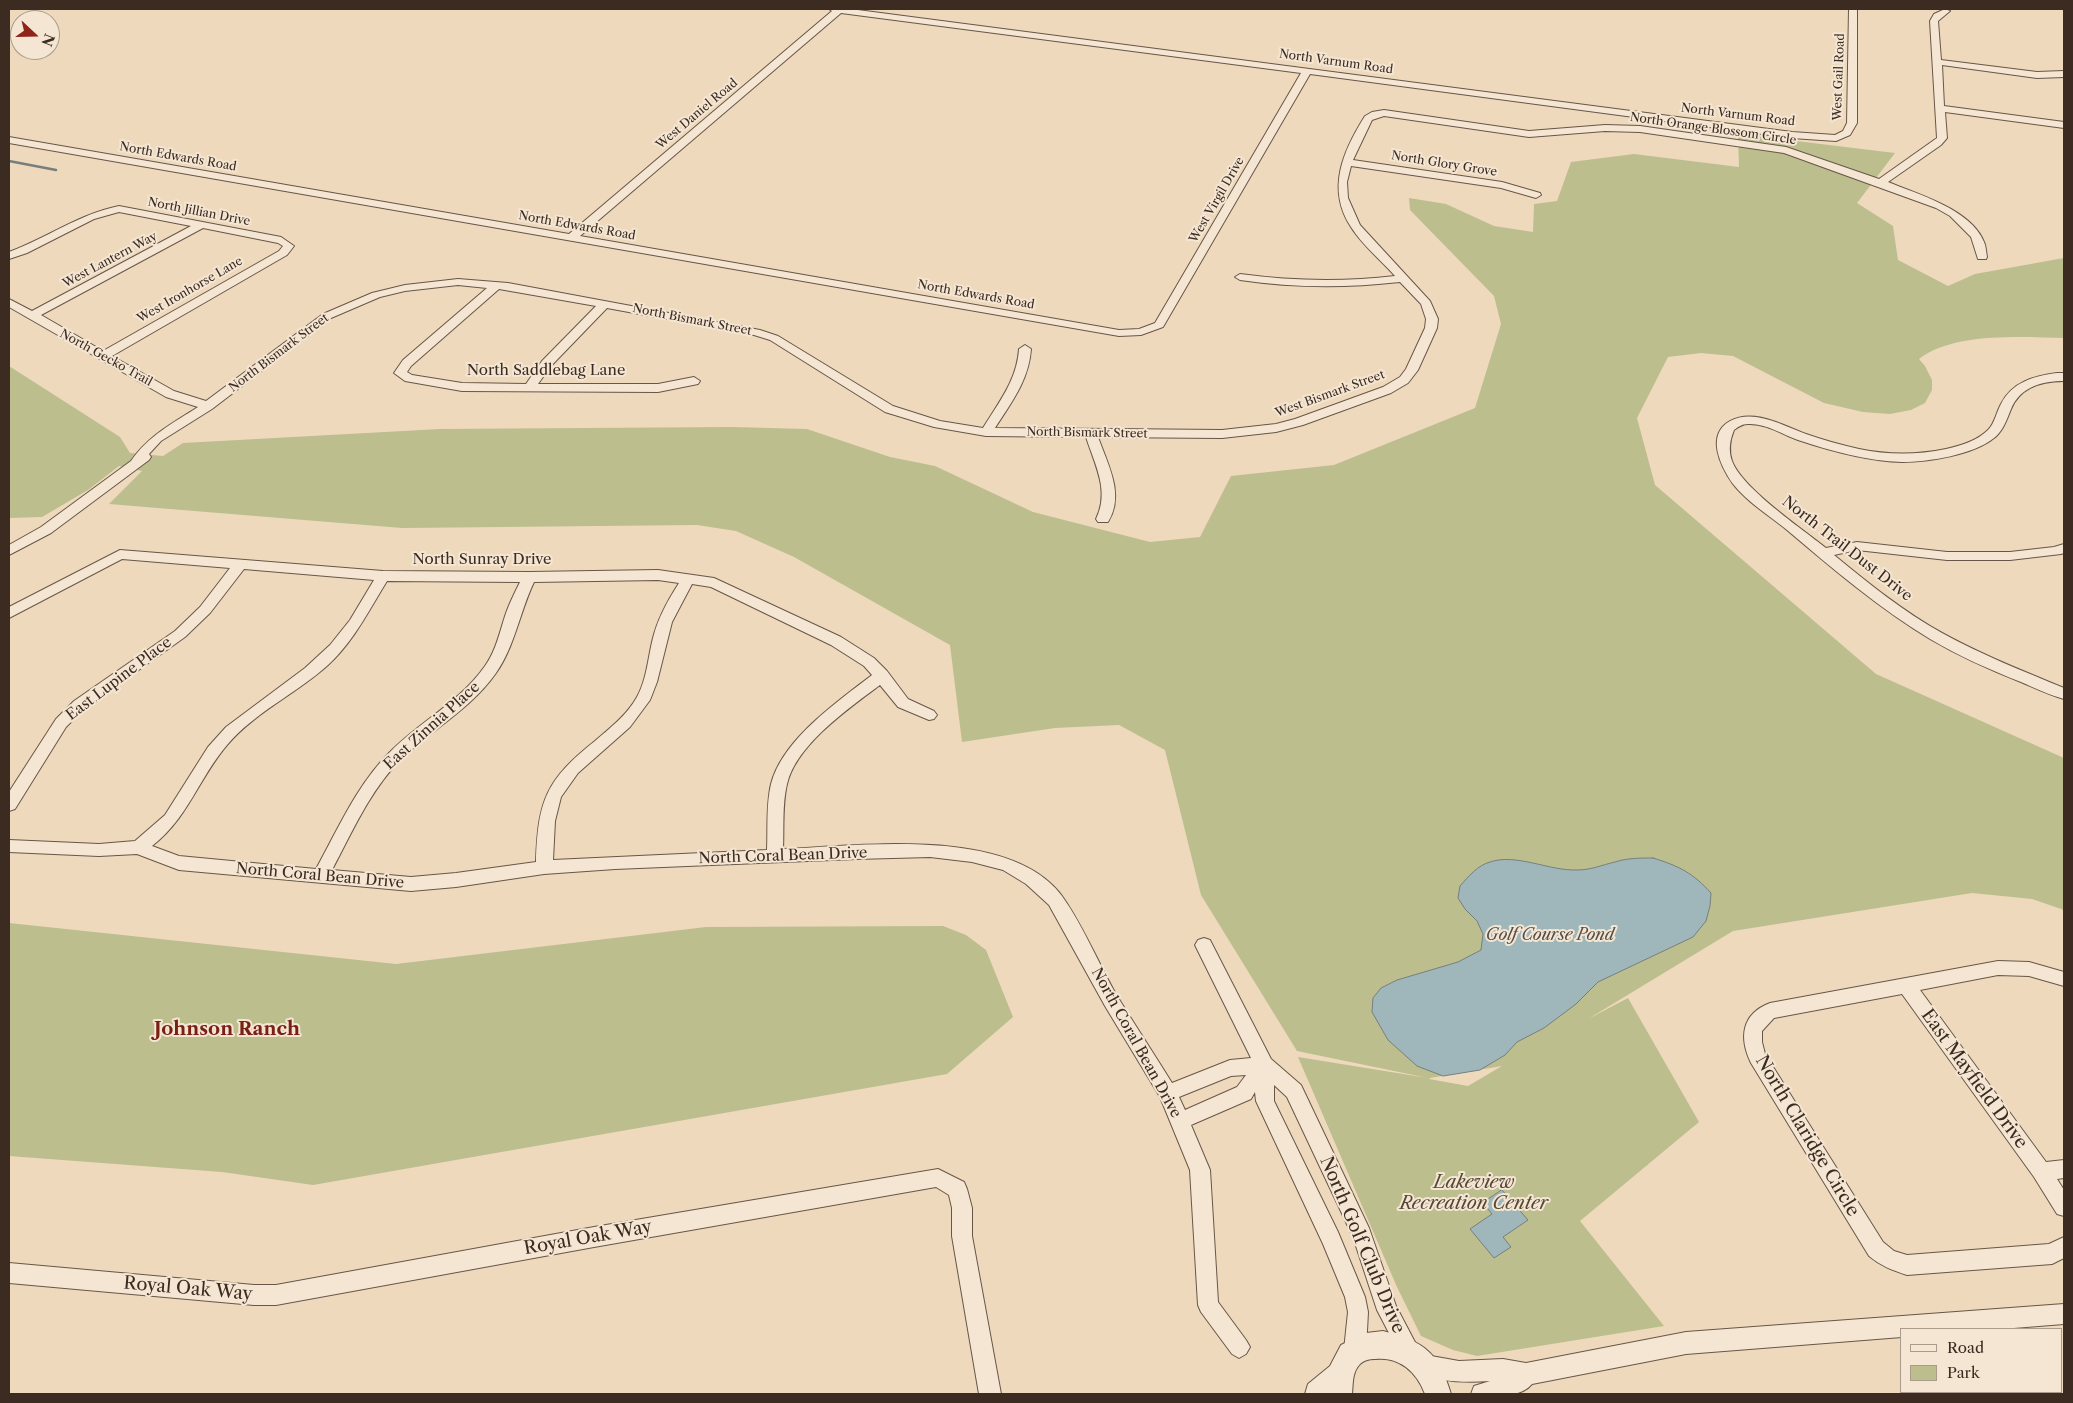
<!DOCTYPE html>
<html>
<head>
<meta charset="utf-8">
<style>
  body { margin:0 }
  #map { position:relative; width:2073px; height:1403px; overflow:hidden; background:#eed9bc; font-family:"Libre Caslon Text",serif }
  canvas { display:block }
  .frame { position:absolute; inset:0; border:10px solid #3c2b21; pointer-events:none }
  .legend { position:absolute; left:1900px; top:1328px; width:162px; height:65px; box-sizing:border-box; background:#f4e6d3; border:1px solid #aa9b8c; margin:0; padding:6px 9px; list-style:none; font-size:15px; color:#3c2b21 }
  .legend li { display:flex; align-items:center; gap:10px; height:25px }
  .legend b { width:25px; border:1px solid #aa9b8c }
  .north { position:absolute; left:10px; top:10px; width:50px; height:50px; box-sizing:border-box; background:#f4e6d3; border:1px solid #aa9b8c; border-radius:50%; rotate:111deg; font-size:14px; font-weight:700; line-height:20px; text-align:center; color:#3c2b21 }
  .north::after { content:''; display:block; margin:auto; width:18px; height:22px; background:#8f2418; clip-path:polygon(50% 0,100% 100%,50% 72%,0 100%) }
</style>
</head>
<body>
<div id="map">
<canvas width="2073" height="1403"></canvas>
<div class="frame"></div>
<ul class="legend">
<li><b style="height:6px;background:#f4e6d3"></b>Road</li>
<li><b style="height:14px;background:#bcbe8e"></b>Park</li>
</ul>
<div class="north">N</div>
</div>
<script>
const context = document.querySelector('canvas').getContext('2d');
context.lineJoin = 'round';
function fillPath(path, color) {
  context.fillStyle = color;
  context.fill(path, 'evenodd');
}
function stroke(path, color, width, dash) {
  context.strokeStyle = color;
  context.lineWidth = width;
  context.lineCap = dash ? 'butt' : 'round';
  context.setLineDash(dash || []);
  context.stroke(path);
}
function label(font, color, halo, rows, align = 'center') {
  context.font = font + ' "Libre Caslon Text",serif';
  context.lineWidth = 4;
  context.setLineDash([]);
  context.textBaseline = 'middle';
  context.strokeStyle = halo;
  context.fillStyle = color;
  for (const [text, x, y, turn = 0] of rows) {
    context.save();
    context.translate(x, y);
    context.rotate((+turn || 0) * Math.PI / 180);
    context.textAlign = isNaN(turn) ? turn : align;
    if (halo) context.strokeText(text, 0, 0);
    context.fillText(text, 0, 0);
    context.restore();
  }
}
fillPath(new Path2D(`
  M 1738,134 L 1895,153 L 1857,203 L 1893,226 L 1898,260 L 1948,286 L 1975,274 L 2064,258 L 2064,338 C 2022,337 1953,332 1919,359 L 1925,366 L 1932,380 L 1932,390 L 1925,403 L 1911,410 L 1890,414 L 1863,412 L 1824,403 L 1733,356 L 1701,353 L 1668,357 L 1637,418 L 1655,485 L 1876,674 L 2064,758 L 2064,910 L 2032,899 L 1972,893 L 1733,931 L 1588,1019 L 1628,998 L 1699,1122 L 1580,1221 L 1664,1326 L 1477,1356 L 1453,1350 L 1421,1336 L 1397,1287 L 1298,1057 L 1428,1078 L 1297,1051 L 1201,895 L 1165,750 L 1119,725 L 1055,728 L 962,742 L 950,645 L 794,557 L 736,531 L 697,525 L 402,528 L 109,504 L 142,471 L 119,466 L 88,490 L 42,517 L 9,518 L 9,366 L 120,437 L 130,453 L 163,456 L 183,443 L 440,429 L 732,427 L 807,429 L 890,457 L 935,466 L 1033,512 L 1150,542 L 1200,537 L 1231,476 L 1334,465 L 1475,408 L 1501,324 L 1494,296 L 1410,210 L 1409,198 L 1446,204 L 1494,226 L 1533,232 L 1534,204 L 1557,201 L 1571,162 L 1634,154 L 1739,167 ZM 1502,1066 L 1468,1086 L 1429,1079 L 1430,1078 Z
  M 9,923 L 396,964 L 706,927 L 943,926 L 966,935 L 986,950 L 1013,1017 L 947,1074 L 313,1185 L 222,1172 L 9,1156 Z`), '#bcbe8e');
const water = new Path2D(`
  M 1653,858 C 1679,866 1693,873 1711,893 L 1710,906 L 1706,921 L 1693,937 L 1598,982 L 1576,1004 L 1544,1028 L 1517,1042 L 1505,1055 L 1480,1070 L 1443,1076 L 1417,1066 L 1388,1040 L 1372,1012 L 1373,998 L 1381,988 L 1397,980 L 1458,962 L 1481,950 L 1483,934 L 1477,921 L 1465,909 L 1458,898 L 1460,886 C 1468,877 1478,865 1490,862 C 1516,853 1549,871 1577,870 C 1591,870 1602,865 1615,862 C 1627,858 1640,858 1653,858 Z
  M 1502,1190 L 1528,1220 L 1503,1237 L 1511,1247 L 1494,1258 L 1470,1229 L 1492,1214 L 1483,1203 Z`);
fillPath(water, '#9fb7bb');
stroke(water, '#777f7d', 1);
stroke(new Path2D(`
  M 9,161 L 56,170`), '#777f7d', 2.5);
const minor = new Path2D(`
  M 829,9 L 850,9 L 1792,132 L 1835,135 L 1843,131 L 1847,123 L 1849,9 L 1857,9 L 1857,123 L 1850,135 L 1836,141 L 1792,138 L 1310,74 L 1163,327 L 1141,335 L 1119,336 L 9,143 L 9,137 L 569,234 L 832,11 ZM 841,13 L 1301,73 L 1155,323 L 1139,329 L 1119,330 L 580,236 Z
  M 1945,9 L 1950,11 L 1938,21 L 1941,60 L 2037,72 L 2064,71 L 2064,77 L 2037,78 L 1942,65 L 1944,106 L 2064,122 L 2064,128 L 1945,112 L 1947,138 L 1941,145 L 1888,182 C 1917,194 1971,209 1984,242 C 1986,246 1986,252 1987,257 L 1986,259 L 1978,259 L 1971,237 L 1950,216 L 1936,208 L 1784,153 L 1640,132 L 1605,131 L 1529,137 L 1384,116 L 1372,120 L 1353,160 L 1502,182 L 1540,193 L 1541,195 L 1536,198 L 1501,188 L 1351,166 L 1347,182 L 1348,198 L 1360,225 L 1430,301 L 1438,319 L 1437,328 L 1418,370 L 1408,383 L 1391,393 L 1303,425 L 1276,432 L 1222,438 L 1098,437 C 1108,465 1125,495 1108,522 L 1098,522 L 1096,519 C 1110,491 1095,465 1086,437 L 986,436 L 934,427 L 885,412 L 770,340 L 754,335 L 607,308 L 550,367 L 538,384 L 658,384 L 694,377 L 700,381 L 698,384 L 658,392 L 462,391 L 405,381 L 394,373 L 403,360 L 487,288 L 458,285 L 405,291 L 380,297 L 331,318 L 212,409 L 161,441 L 149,454 L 151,457 L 149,460 L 51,533 L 9,555 L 9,545 L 41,527 L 131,461 C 148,436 173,423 198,407 L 166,397 L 9,307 L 9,299 L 32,311 L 191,226 L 119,212 L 94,219 L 27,253 L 9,259 L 9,252 C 47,238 79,214 119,206 L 281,237 L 294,246 L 287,255 L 112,356 L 174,391 L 206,401 L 323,314 L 372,293 L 405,285 L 458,279 L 508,283 L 760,330 L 778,336 L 893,406 L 940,421 L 983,428 C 999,402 1017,380 1019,349 L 1025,345 L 1031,349 C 1029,380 1011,403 995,428 L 1222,430 L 1276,424 L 1295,419 L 1383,387 L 1400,377 L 1406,369 L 1425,328 L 1426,319 L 1421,304 L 1400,282 C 1346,288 1294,288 1240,280 L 1235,277 L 1240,274 C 1292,281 1343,282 1395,276 C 1381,260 1362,245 1351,227 C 1326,189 1343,151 1365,116 L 1372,112 L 1384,110 L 1529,131 L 1605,125 L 1640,126 L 1786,147 L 1879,179 L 1937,138 L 1930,21 L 1934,14 ZM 203,228 L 278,243 L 283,246 L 279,251 L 103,351 L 41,315 ZM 499,289 L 596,306 L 542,361 L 526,384 L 462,383 L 412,375 L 407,372 L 411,366 Z
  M 2057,373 L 2064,373 L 2064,381 C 2042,381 2020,387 2011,409 C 2007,419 2003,431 1994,438 C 1973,455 1928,462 1902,462 C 1867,461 1831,451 1798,440 C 1782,434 1765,423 1748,424 C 1742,424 1738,427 1734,430 C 1730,440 1728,450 1732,461 C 1742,488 1801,528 1826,548 L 1857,542 L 1947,552 L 2010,552 L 2054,547 L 2064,544 L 2064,553 L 2061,554 L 2010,560 L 1947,560 L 1857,550 L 1834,555 C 1868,583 1904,612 1942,633 C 1982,655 2023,671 2064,688 L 2064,699 C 2049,695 2035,688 2021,682 C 1990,670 1959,656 1930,639 C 1879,608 1833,569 1787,530 C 1770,516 1747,502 1733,484 C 1721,467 1705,435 1730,421 C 1754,408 1784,426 1806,434 C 1823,440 1841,445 1859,449 C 1888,455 1917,455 1946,449 C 1960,446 1977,441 1988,430 C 1995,423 1996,413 2001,404 C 2012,382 2034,376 2057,373 Z
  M 120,550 L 383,571 L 529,572 L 658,570 L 714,578 L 841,637 L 874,658 L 887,671 L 908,699 L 934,711 L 937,715 L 934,719 L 929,720 L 898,707 L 880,685 C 849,708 796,745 787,784 C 782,805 784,828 783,849 C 861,846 1010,826 1062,896 C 1084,927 1098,963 1117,996 C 1135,1025 1154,1054 1172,1083 L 1230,1060 L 1251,1058 L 1195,945 L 1198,940 L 1204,938 L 1210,940 L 1271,1059 L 1301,1085 L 1369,1228 L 1396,1306 L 1417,1346 L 1420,1354 L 1459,1361 L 1503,1359 L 1526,1363 L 1686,1332 L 2064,1304 L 2064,1324 L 2001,1329 L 1902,1329 L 1902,1337 L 1686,1354 L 1532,1384 C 1519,1400 1491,1394 1471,1394 L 1474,1386 L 1490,1381 C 1464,1383 1439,1382 1414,1372 L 1412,1363 L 1403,1360 L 1377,1310 L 1353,1237 L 1287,1097 L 1274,1085 L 1274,1101 L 1338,1232 L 1365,1297 L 1368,1312 L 1366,1350 L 1362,1357 L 1355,1361 L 1348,1357 L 1344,1350 L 1348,1312 L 1345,1297 L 1323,1244 L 1256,1101 L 1255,1092 L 1251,1099 L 1191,1125 L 1210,1170 L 1218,1302 L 1246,1340 L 1250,1347 L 1246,1354 L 1239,1358 L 1232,1354 L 1201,1312 L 1198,1305 L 1190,1170 L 1160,1097 L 1105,1006 L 1049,905 L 1026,884 L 1003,870 L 972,862 L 930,857 L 856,859 L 615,869 L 544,874 L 456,887 L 411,891 L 179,870 L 137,854 L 99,856 L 9,852 L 9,840 L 99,844 L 135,841 L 165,815 L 208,747 L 226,727 L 305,668 L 330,645 L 350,620 L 374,580 L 244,569 L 210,613 L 185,637 L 84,709 L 66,727 L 15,809 L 9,811 L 9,792 L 56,719 L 74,701 L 175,631 L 200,607 L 230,568 L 122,559 L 9,618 L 9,607 ZM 658,580 L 679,583 C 668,600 658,618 653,638 C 648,657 647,679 637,697 C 627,715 610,728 595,741 C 546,780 538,800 536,862 L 456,873 L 411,877 L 332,870 C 352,832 370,791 400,760 C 431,730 471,709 496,673 C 515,646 520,611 534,582 ZM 387,581 L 520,582 C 515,592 510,602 506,613 C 500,631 496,651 485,666 C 460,702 419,722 389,753 C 357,785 338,829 316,869 L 179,856 L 152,846 C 189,817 198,779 227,745 C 255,712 296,694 328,665 C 354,641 369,610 387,581 ZM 692,584 L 711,587 L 831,645 L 864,666 L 872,675 C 837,702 782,740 771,784 C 766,805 768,828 767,850 L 553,860 L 555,821 L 561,797 L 578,773 L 630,727 L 650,700 L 657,682 L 672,622 ZM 1246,1075 L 1237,1087 L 1185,1110 L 1179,1097 L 1231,1076 Z
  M 1998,961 L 2029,962 L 2064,972 L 2064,986 L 2029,976 L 1998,975 L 1920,990 L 2046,1162 L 2064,1160 L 2064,1178 L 2057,1179 L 2064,1190 L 2064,1216 L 2057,1214 L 2034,1177 L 1902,994 L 1774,1018 L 1762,1031 L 1762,1042 L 1765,1054 L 1883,1242 L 1894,1251 L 1907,1255 L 2049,1244 L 2064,1237 L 2064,1258 L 2052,1264 L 1907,1275 C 1892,1270 1881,1266 1869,1256 L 1751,1063 C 1739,1038 1741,1014 1770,1003 Z
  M 938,1169 L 964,1182 L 967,1189 L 972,1208 L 972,1236 L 1001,1394 L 979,1394 L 952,1236 L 952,1208 L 949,1195 L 936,1187 L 594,1247 L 276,1305 L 254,1305 L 9,1283 L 9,1263 L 254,1285 L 276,1285 L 594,1227 Z`);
const tertiary = new Path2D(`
  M 1383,1331 C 1424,1341 1439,1353 1451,1394 L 1425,1394 C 1417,1372 1399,1356 1375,1359 C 1370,1359 1364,1360 1360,1364 C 1352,1372 1353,1384 1352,1394 L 1305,1394 L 1308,1384 L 1330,1366 L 1341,1345 L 1366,1333 Z`);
stroke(minor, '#685648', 2);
stroke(tertiary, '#685648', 2);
fillPath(minor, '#f4e6d3');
fillPath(tertiary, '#f4e6d3');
label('12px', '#3c2b21', '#f4e6d3', [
  ["North Varnum Road",1336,62,8],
  ["West Gail Road",1839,77,-88],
  ["West Daniel Road",697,114,-40],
  ["North Varnum Road",1738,115,7],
  ["North Orange Blossom Circle",1713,129,8],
  ["North Edwards Road",178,157,10],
  ["North Glory Grove",1444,164,9],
  ["West Virgil Drive",1217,200,-60],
  ["North Jillian Drive",199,212,11],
  ["North Edwards Road",577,226,10],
  ["West Lantern Way",110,260,-28],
  ["West Ironhorse Lane",190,290,-30],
  ["North Edwards Road",976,295,10],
  ["North Bismark Street",692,320,11],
  ["North Bismark Street",279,353,-37],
  ["North Gecko Trail",106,358,29],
  ["West Bismark Street",1330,394,-20],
  ["North Bismark Street",1087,433,1]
]);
label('15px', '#3c2b21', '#f4e6d3', [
  ["North Saddlebag Lane",546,371],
  ["North Trail Dust Drive",1847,549,38],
  ["North Sunray Drive",482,560],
  ["East Lupine Place",119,679,-37],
  ["East Zinnia Place",432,726,-42],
  ["North Coral Bean Drive",783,856,-2],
  ["North Coral Bean Drive",320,876,5],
  ["North Coral Bean Drive",1136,1043,61]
]);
label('italic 16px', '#554e48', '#f4e6d3', [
  ["Golf Course Pond",1550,935]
]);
label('18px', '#3c2b21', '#f4e6d3', [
  ["East Mayfield Drive",1974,1079,54],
  ["North Claridge Circle",1807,1136,59],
  ["Royal Oak Way",588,1238,-10],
  ["North Golf Club Drive",1362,1245,67],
  ["Royal Oak Way",188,1289,5]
]);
label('italic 18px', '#564837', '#f4e6d3', [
  ["Lakeview",1474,1183],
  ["Recreation Center",1474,1204]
]);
label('bold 19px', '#7a1f14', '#f4e6d3', [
  ["Johnson Ranch",227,1030]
]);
</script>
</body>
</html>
